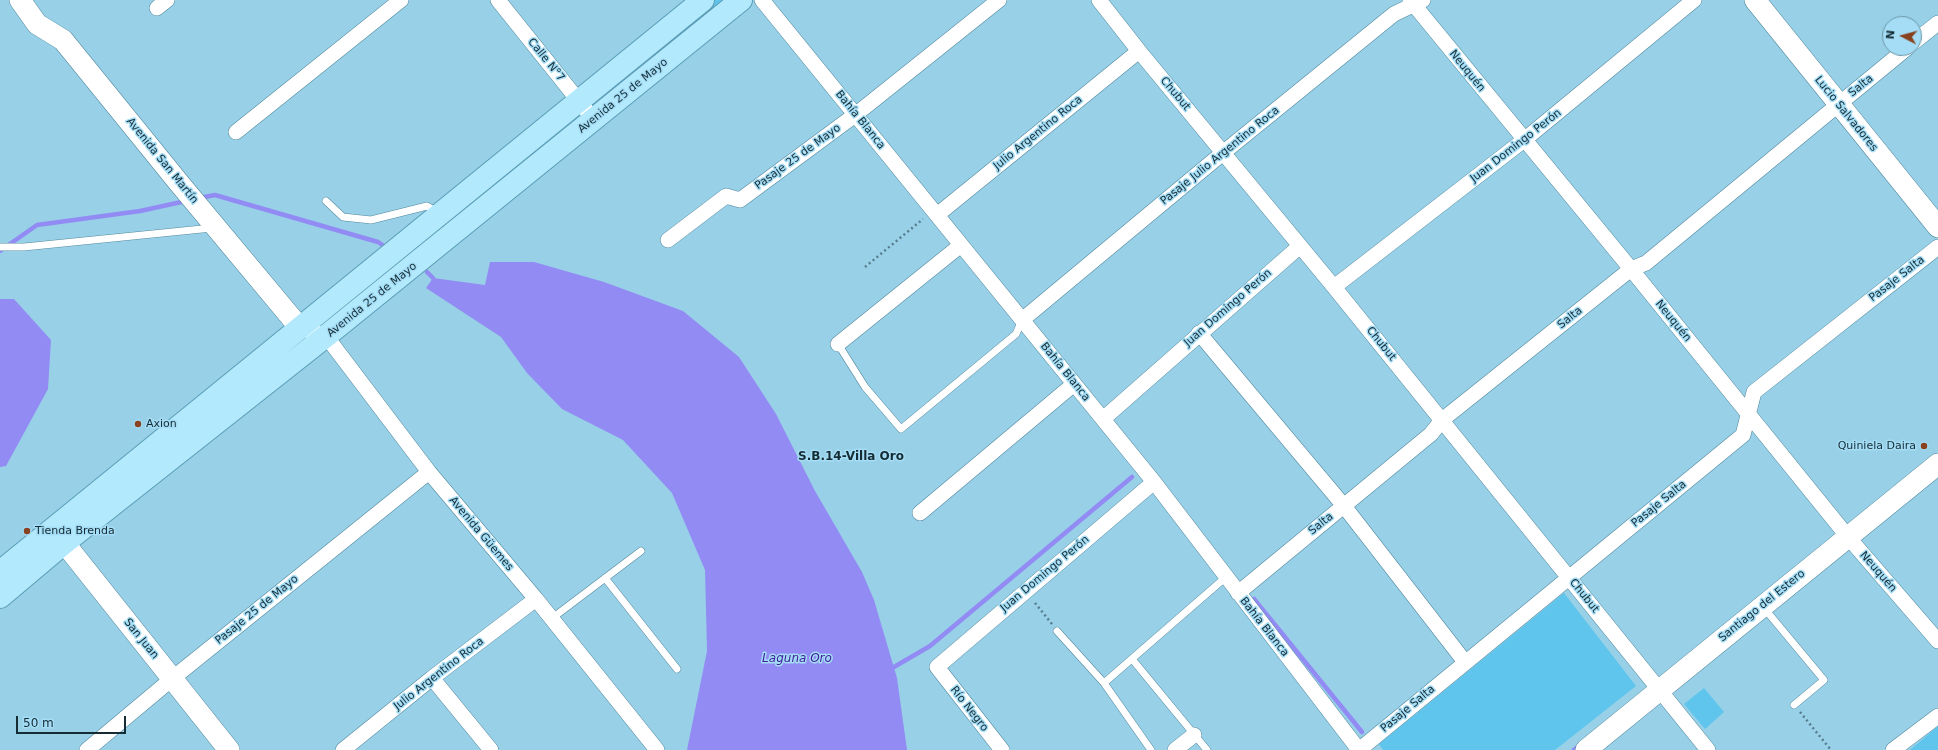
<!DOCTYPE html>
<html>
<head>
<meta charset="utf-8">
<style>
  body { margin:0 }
  #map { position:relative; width:1938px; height:750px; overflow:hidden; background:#97d0e7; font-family:"DejaVu Sans",sans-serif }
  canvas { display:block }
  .north { position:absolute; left:1882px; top:16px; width:40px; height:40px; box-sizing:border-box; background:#a4ddf5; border:1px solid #6b96a8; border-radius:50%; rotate:276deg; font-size:11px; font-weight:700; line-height:16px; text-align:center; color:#152c35 }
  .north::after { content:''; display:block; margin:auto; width:14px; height:18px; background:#89421f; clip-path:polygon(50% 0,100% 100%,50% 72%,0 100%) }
  .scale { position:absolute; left:16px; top:716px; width:110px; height:18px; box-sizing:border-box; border:2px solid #152c35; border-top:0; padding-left:5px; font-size:12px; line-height:14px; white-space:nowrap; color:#152c35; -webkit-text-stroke:3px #a4ddf5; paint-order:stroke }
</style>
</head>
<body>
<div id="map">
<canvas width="1938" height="750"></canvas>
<div class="north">N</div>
<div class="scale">50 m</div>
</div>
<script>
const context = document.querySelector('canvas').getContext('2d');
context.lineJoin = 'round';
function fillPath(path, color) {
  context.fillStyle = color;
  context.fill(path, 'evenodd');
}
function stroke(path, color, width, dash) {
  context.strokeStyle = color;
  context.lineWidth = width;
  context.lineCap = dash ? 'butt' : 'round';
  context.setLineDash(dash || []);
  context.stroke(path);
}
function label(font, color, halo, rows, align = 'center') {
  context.font = font + ' "DejaVu Sans",sans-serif';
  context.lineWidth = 3;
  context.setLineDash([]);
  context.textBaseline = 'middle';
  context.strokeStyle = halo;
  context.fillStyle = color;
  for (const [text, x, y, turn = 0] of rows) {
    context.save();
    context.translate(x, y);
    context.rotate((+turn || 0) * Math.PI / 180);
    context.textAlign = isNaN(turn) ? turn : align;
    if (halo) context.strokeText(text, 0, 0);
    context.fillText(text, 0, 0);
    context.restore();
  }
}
fillPath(new Path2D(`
  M 714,0 L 726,0 L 602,102 L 597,96 Z
  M 1564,593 L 1636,686 L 1555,750 L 1383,750 L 1379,744 Z
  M 1704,688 L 1724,712 L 1705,729 L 1684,704 Z
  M 1938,726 L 1938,750 L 1910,750 Z`), '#5fc5ec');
fillPath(new Path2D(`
  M 490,262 L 534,262 L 604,282 L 683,311 L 739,357 L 776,414 L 815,491 L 862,572 L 874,600 L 897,678 L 907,750 L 687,750 L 707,651 L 705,570 L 672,493 L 623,440 L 562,409 L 527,373 L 501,337 L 426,288 L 433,278 L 485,285 Z
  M 0,299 L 14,299 L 51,340 L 48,389 L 6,466 L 0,467 Z`), '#938bf4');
stroke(new Path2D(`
  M 199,198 L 215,195 L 378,242 L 387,248
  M 0,251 L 37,225 L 140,211 L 186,201
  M 427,272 L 433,278
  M 1254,599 L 1362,732
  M 894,667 L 930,646 L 1132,477
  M 1574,750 L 1581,744`), '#938bf4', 4.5);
const lane = new Path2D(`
  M 326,201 L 343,217 L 371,220 L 427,206 L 437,212
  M 0,247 L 24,247 L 212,228
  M 838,344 L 865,387 L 901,429 L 1016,334 L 1022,320
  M 605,578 L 677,669
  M 1764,608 L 1824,680 L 1794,705
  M 551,619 L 641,551
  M 1057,631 L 1104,683 L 1151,750
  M 1132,659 L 1207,750
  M 1104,683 L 1226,577`);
const street = new Path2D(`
  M 498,0 L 594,120
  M 762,0 L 1154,482 L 1359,750
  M 1099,0 L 1139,51 L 1334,287 L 1708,750
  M 1410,0 L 1631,269 L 1848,537 L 1938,641
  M 157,8 L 167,0
  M 1914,42 L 1938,23
  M 236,132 L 401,0
  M 937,215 L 1139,51
  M 668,240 L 726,196 L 740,200 L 855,115 L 999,0
  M 1334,287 L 1524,140 L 1694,0
  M 1022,320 L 1224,152 L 1394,14 L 1423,0
  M 300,328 L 326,336 L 429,472 L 536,599 L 657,750
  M 1199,333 L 1344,506 L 1465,662
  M 838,344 L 961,245
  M 1103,419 L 1300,246
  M 920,513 L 1074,384
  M 1238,593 L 1431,434 L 1442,420 L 1631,269 L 1646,263 L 1907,48
  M 432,678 L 491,750
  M 87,750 L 173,678 L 429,472
  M 343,750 L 432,678 L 536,599
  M 1002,750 L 937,667 L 1154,482
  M 1175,750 L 1194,735
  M 1359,750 L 1743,435 L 1754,392 L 1938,247
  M 1893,750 L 1938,716`);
const secondary = new Path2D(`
  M 20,0 L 37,24 L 63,40 L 179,183 L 300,328
  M 1755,0 L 1938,227
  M 54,530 L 229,750
  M 1586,750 L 1938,464`);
const primary = new Path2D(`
  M 0,572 L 703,0
  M 0,597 L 64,543 L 326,336 L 741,0`);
stroke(lane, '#52899f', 8);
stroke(street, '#52899f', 16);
stroke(secondary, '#52899f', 22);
stroke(primary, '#5b9db6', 24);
stroke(new Path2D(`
  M 865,267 L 923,219
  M 1035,603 L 1052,624
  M 1800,712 L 1831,750`), '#567d8d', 2.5, [2, 3]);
stroke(lane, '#fff', 7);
stroke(street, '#fff', 15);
stroke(secondary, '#fff', 21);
stroke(primary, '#b3e9fd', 22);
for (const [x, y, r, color] of [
  [138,424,4,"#89421f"],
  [1924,446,4,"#89421f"],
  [27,531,4,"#89421f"]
]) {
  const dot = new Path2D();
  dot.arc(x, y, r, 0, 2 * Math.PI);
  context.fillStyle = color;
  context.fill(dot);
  stroke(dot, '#a4ddf5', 1.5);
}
label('11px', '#152c35', '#a4ddf5', [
  ["Calle N°7",546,60,51],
  ["Neuquén",1467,71,51],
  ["Salta",1861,86,-39],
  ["Chubut",1175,94,50],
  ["Avenida 25 de Mayo",623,96,-39],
  ["Lucio Salvadores",1846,114,51],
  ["Bahía Blanca",860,120,51],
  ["Julio Argentino Roca",1038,133,-39],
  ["Juan Domingo Perón",1516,146,-38],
  ["Pasaje Julio Argentino Roca",1220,156,-39],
  ["Pasaje 25 de Mayo",798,157,-36],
  ["Avenida San Martín",162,161,51],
  ["Pasaje Salta",1897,279,-38],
  ["Avenida 25 de Mayo",372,300,-39],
  ["Juan Domingo Perón",1228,308,-41],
  ["Salta",1570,318,-39],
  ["Neuquén",1673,321,51],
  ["Chubut",1381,344,51],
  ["Bahía Blanca",1065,372,51],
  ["Pasaje Salta",1659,504,-39],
  ["Salta",1321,524,-39],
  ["Avenida Güemes",481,534,50],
  ["Neuquén",1878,572,49],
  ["Juan Domingo Perón",1045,574,-40],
  ["Chubut",1584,596,51],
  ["Santiago del Estero",1762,606,-39],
  ["Pasaje 25 de Mayo",257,610,-39],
  ["Bahía Blanca",1264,627,52],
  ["San Juan",141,639,51],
  ["Julio Argentino Roca",439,674,-38],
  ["Río Negro",969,709,52],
  ["Pasaje Salta",1408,709,-40]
]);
label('11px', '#152c35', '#a4ddf5', [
  ["Axion",146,424],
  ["Quiniela Daira",1916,446,"right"],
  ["Tienda Brenda",35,531]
], 'left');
label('bold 12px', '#152c35', '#a4ddf5', [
  ["S.B.14-Villa Oro",851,457]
]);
label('italic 12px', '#3f209a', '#a4ddf5', [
  ["Laguna Oro",797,659]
]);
</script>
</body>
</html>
